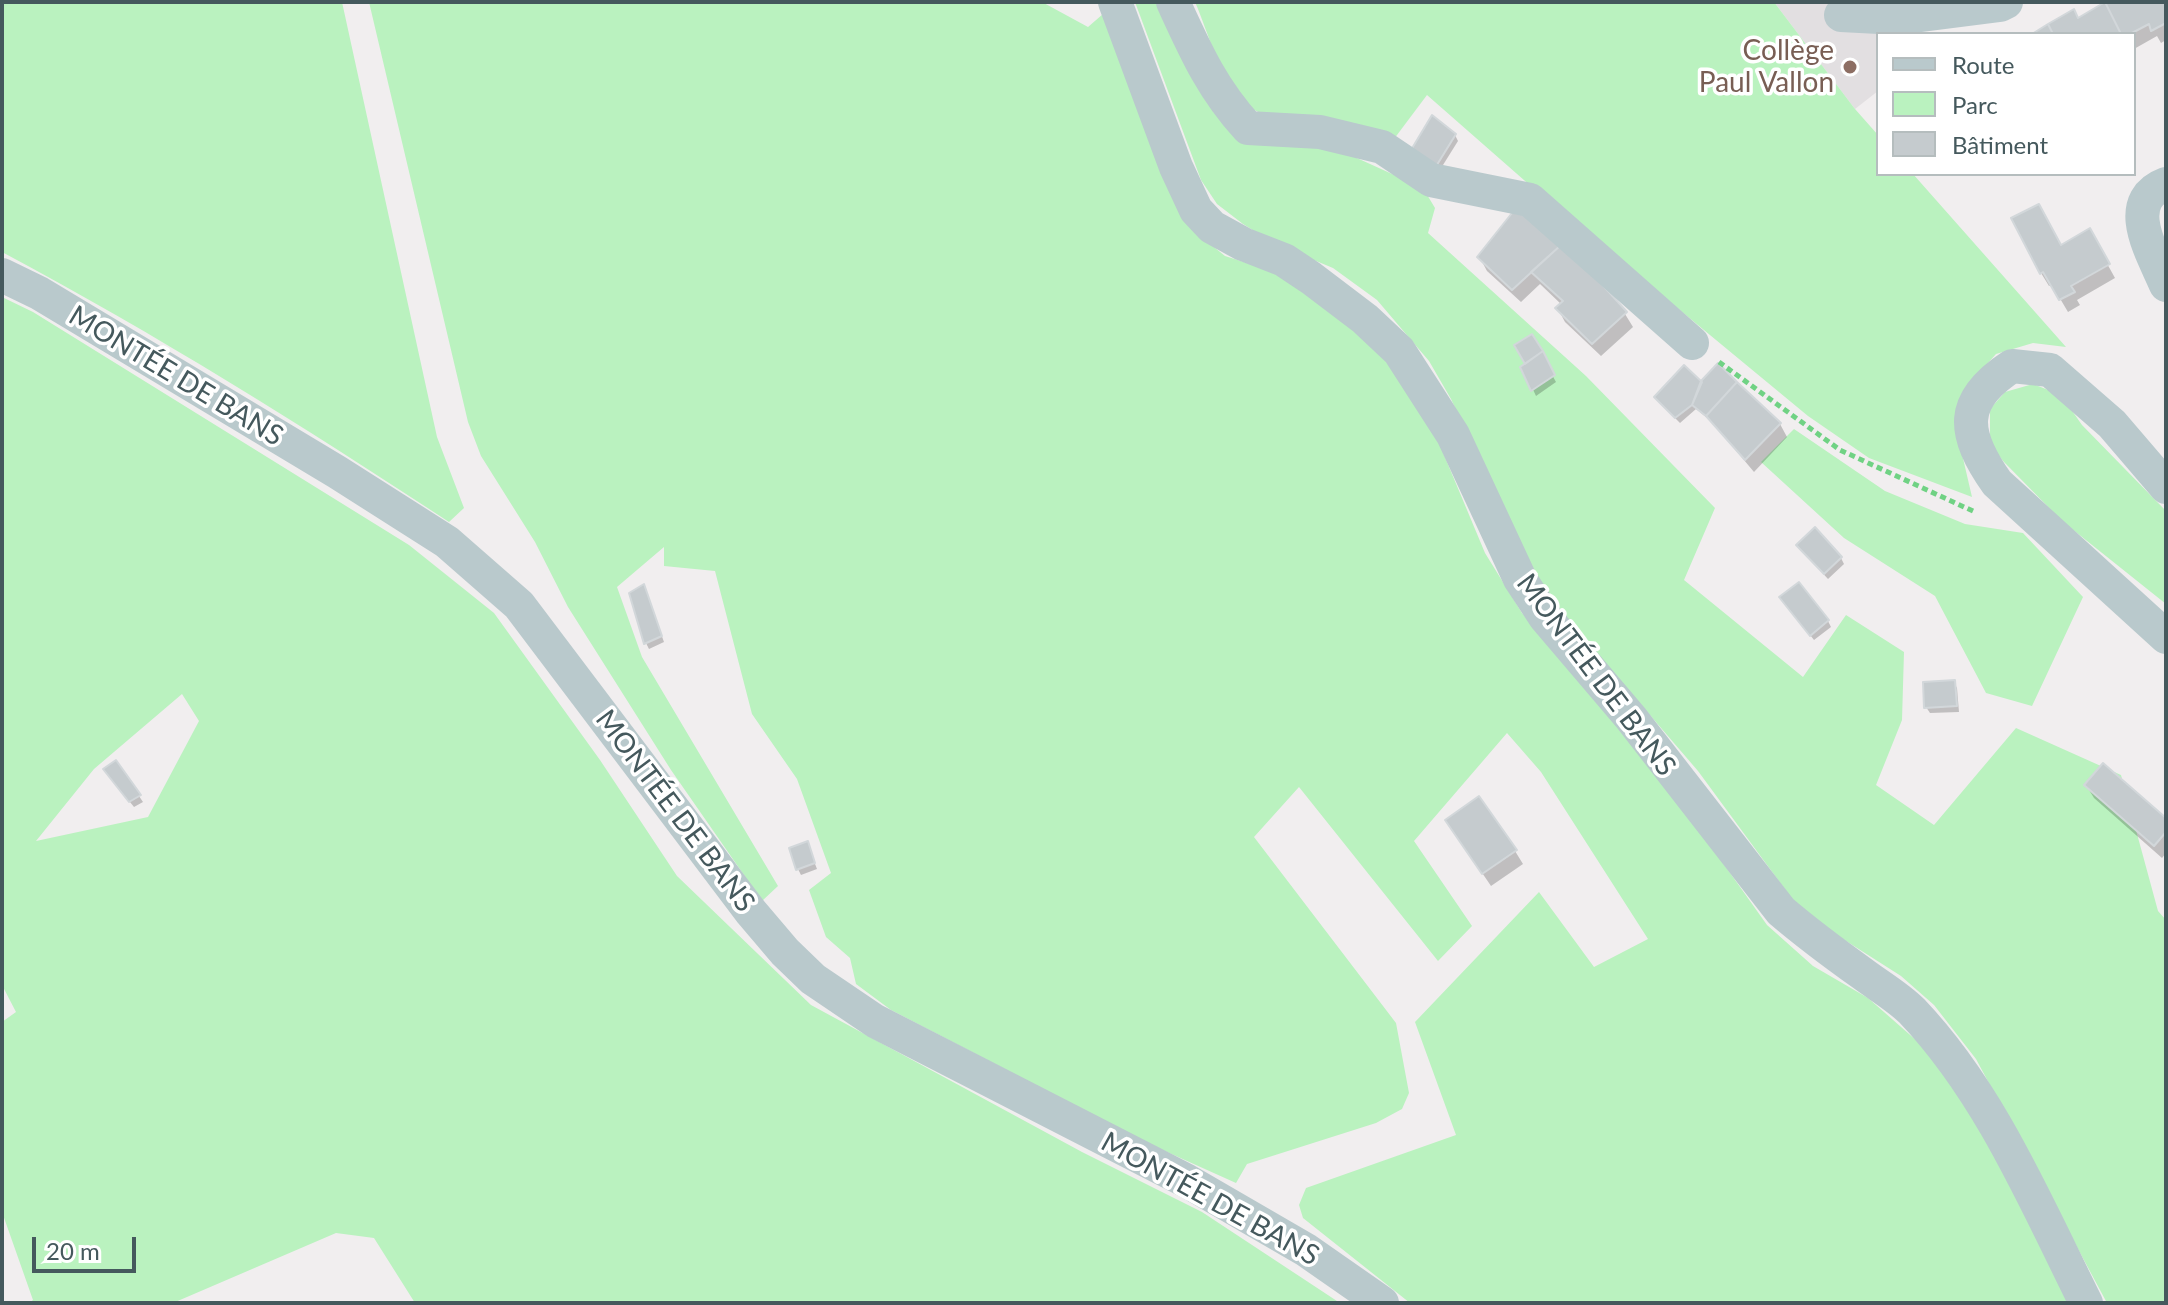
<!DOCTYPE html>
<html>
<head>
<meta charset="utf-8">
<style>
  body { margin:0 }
  #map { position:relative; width:2168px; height:1305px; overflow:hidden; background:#f1eeef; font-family:Lato,sans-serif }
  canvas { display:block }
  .frame { position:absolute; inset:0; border:4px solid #45595d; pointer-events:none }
  .legend { position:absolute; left:1876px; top:32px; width:260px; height:144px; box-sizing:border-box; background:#fff; border:2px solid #b5bdbe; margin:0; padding:10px 14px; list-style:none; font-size:24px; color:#45595d }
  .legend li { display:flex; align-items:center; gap:16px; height:40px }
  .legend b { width:40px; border:2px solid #b5bdbe }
  .scale { position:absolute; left:32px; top:1237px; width:104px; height:36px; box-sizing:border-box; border:4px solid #45595d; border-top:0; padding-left:10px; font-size:24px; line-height:28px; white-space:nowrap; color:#45595d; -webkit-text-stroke:6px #fff; paint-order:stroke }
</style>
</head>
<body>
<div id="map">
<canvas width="2168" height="1305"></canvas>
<div class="frame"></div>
<ul class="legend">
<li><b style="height:10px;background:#b9c9cc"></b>Route</li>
<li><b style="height:22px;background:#baf2bf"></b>Parc</li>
<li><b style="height:22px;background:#c5cbce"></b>Bâtiment</li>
</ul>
<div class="scale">20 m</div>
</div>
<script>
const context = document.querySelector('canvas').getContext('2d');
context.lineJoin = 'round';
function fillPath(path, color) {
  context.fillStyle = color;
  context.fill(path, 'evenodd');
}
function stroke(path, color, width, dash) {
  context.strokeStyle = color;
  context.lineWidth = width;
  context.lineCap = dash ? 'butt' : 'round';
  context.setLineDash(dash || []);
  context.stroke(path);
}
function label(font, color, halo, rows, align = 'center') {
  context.font = font + ' Lato,sans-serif';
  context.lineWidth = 7;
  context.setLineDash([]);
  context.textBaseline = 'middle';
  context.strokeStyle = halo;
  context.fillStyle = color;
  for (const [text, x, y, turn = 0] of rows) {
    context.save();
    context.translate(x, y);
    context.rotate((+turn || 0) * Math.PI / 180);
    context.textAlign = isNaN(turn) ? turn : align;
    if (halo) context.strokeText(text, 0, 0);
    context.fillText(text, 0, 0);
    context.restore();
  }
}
fillPath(new Path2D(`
  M 1774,2 L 1905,2 L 1911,34 L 1878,34 L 1878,91 L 1855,109 Z`), '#e2dfe1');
fillPath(new Path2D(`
  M 2,2 L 342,2 L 437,437 L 464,508 L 449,522 C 303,426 156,334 2,252 Z
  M 369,2 L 1042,2 L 1088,27 L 1103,14 L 1193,230 L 1225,256 L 1285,275 L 1344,316 L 1389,362 L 1429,419 L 1485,553 L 1522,613 L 1657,770 L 1767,925 L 1813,966 L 1868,998 L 1925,1048 L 1965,1090 L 2069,1303 L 1410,1303 L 1303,1218 L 1299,1205 L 1306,1188 L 1456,1135 L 1415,1022 L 1539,892 L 1594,967 L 1648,939 L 1541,772 L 1507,733 L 1414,841 L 1472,926 L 1438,961 L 1299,787 L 1254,837 L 1396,1023 L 1409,1093 L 1402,1109 L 1376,1123 L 1247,1164 L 1236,1183 L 1147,1143 L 891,1010 L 856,984 L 850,958 L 826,937 L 809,890 L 831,873 L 797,779 L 752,714 L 715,571 L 664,566 L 664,547 L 617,587 L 642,657 L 778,886 L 762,901 L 671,770 L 568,607 L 535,542 L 481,456 L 468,422 Z
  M 1135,2 L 1161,2 L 1214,113 L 1297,142 L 1348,154 L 1423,188 L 1435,208 L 1428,233 L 1586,376 L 1715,508 L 1684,580 L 1803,677 L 1846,615 L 1904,652 L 1902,720 L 1876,785 L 1934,825 L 2016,728 L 2121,775 L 2158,911 L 2166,920 L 2166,1303 L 2107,1303 L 1976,1059 L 1934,1005 L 1901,976 L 1810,918 L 1795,903 L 1698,771 L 1557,607 L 1519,546 L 1451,399 L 1429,361 L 1377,300 L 1333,268 L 1275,244 L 1243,224 L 1217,204 L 1201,180 Z
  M 1195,2 L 1774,2 L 1855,109 L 1878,135 L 1878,174 L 1913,174 L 2066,347 L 2033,343 L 1996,354 L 1963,391 L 1955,424 L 1972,497 L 1869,458 L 1808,416 L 1549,202 L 1427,95 L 1394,139 C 1361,133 1264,124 1244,103 C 1219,77 1209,34 1195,2 Z
  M 2,297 L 33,312 L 409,545 L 494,613 L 600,760 L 677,876 L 811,1005 L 1082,1152 L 1202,1212 L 1340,1303 L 415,1303 L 374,1238 L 336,1233 L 173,1303 L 29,1303 L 33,1300 L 2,1212 L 2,1022 L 16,1012 L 2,985 ZM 182,694 L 199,721 L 148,817 L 36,841 L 94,769 Z
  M 2033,384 L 2061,395 L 2082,425 L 2166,511 L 2166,604 L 2062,521 L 2004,462 L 1990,445 L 1990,409 L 2005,392 Z
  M 1794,429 L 1885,491 L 1965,524 L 2023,533 L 2083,597 L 2032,706 L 1986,693 L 1935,596 L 1844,538 L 1761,462 Z`), '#baf2bf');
fillPath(new Path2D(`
  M 2109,2 L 2166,2 L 2166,40 L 2161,43 L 2157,36 L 2134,49 L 2134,34 L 2036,34 L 2078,20 Z
  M 1455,135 L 1458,141 L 1438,173 L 1416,156 Z
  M 2089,231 L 2115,278 L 2077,300 L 2080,305 L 2068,312 L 2052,285 L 2049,286 L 2041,273 L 2061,248 Z
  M 1480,258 L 1587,270 L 1625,314 L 1633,327 L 1601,356 L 1565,322 L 1558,309 L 1562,305 L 1540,284 L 1521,302 L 1487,271 Z
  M 1531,337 L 1556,382 L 1536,396 L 1523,368 L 1527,365 Z
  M 1701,384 L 1780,424 L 1787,437 L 1754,472 L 1712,422 L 1696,409 L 1680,423 L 1660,403 Z
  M 1802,551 L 1841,558 L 1844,564 L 1828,579 Z
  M 646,592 L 664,642 L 649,649 L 646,643 Z
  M 1785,603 L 1828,621 L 1831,627 L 1814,640 Z
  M 1954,682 L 1957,688 L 1959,712 L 1930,713 L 1926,707 Z
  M 109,776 L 139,796 L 143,802 L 134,807 Z
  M 2086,785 L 2166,820 L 2166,853 L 2162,858 L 2094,798 Z
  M 1455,833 L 1515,851 L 1523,864 L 1491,886 Z
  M 807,843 L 817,869 L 801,875 L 798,869 Z`), '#0003');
const building = new Path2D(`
  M 2105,2 L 2121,34 L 2053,34 L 2048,24 L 2074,9 L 2078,18 Z
  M 2105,2 L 2166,2 L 2166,23 L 2151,31 L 2149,24 L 2130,34 L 2121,34 Z
  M 2048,24 L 2053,34 L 2032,34 Z
  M 1432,115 L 1456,134 L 1435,168 L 1411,150 Z
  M 2039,204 L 2061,245 L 2090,228 L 2110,264 L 2071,286 L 2075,292 L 2059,300 L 2043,272 L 2040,274 L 2011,218 Z
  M 1516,208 L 1561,245 L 1512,290 L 1477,257 Z
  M 1561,245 L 1588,269 L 1627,312 L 1592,344 L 1555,308 L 1563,301 L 1531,272 Z
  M 1532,334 L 1543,351 L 1525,364 L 1514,345 Z
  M 1543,351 L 1555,375 L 1531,391 L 1520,367 Z
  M 1718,363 L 1737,382 L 1706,416 L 1692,405 L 1701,381 Z
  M 1684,365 L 1702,382 L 1692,405 L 1675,418 L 1654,397 Z
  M 1737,382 L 1781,423 L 1745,460 L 1706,416 Z
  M 1815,527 L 1842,557 L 1824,574 L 1796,545 Z
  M 1799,582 L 1829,620 L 1810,636 L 1779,597 Z
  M 644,584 L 662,636 L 644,644 L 629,593 Z
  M 1955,680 L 1957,706 L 1924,708 L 1923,682 Z
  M 116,760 L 141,795 L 129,802 L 103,769 Z
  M 2103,763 L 2166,818 L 2166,832 L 2154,846 L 2084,785 Z
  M 1479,796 L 1517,850 L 1482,874 L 1445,820 Z
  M 808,841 L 815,863 L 796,870 L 789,848 Z`);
fillPath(building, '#c5cbce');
stroke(building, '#d2d7da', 2);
stroke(new Path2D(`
  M 1719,362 L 1840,450 L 1975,512`), '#70d284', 5, [6, 4]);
stroke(new Path2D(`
  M 1115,2 L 1176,167 L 1196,210 L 1212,227 L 1243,244 L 1284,260 L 1311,278 L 1365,319 L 1399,351 L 1453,435 L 1520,579 L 1545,617 L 1631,718 L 1781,911 C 1808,934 1835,954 1863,974 C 1879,986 1898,997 1912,1011 C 1990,1093 2036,1203 2086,1303
  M 1173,2 C 1195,50 1212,89 1248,128 L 1320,132 L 1382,147 L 1431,180 L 1530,200 L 1692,343
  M 1841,15 L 1898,18 L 2000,5 L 2006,2
  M 2166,184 C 2120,201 2153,254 2166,285
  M 2,275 L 39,293 L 337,472 L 447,542 L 519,605 L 751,912 L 785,952 L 813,979 L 875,1021 L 1187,1181 L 1306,1250 L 1382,1303
  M 2166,487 L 2112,424 L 2050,370 L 2012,366 C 1958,401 1962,433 1997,483 L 2166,637`), '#b9c9cc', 34);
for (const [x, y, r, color] of [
  [1850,67,8,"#8d6e63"]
]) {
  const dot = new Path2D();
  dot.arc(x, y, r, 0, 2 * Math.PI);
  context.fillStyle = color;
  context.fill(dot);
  stroke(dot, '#fff', 3);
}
label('28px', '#785e54', '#fff', [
  ["Collège",1834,51],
  ["Paul Vallon",1834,83]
], 'right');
label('28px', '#45595d', '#fff', [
  ["MONTÉE DE BANS",176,376,31],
  ["MONTÉE DE BANS",1596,675,53],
  ["MONTÉE DE BANS",675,811,53],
  ["MONTÉE DE BANS",1210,1199,29]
]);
</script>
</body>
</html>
